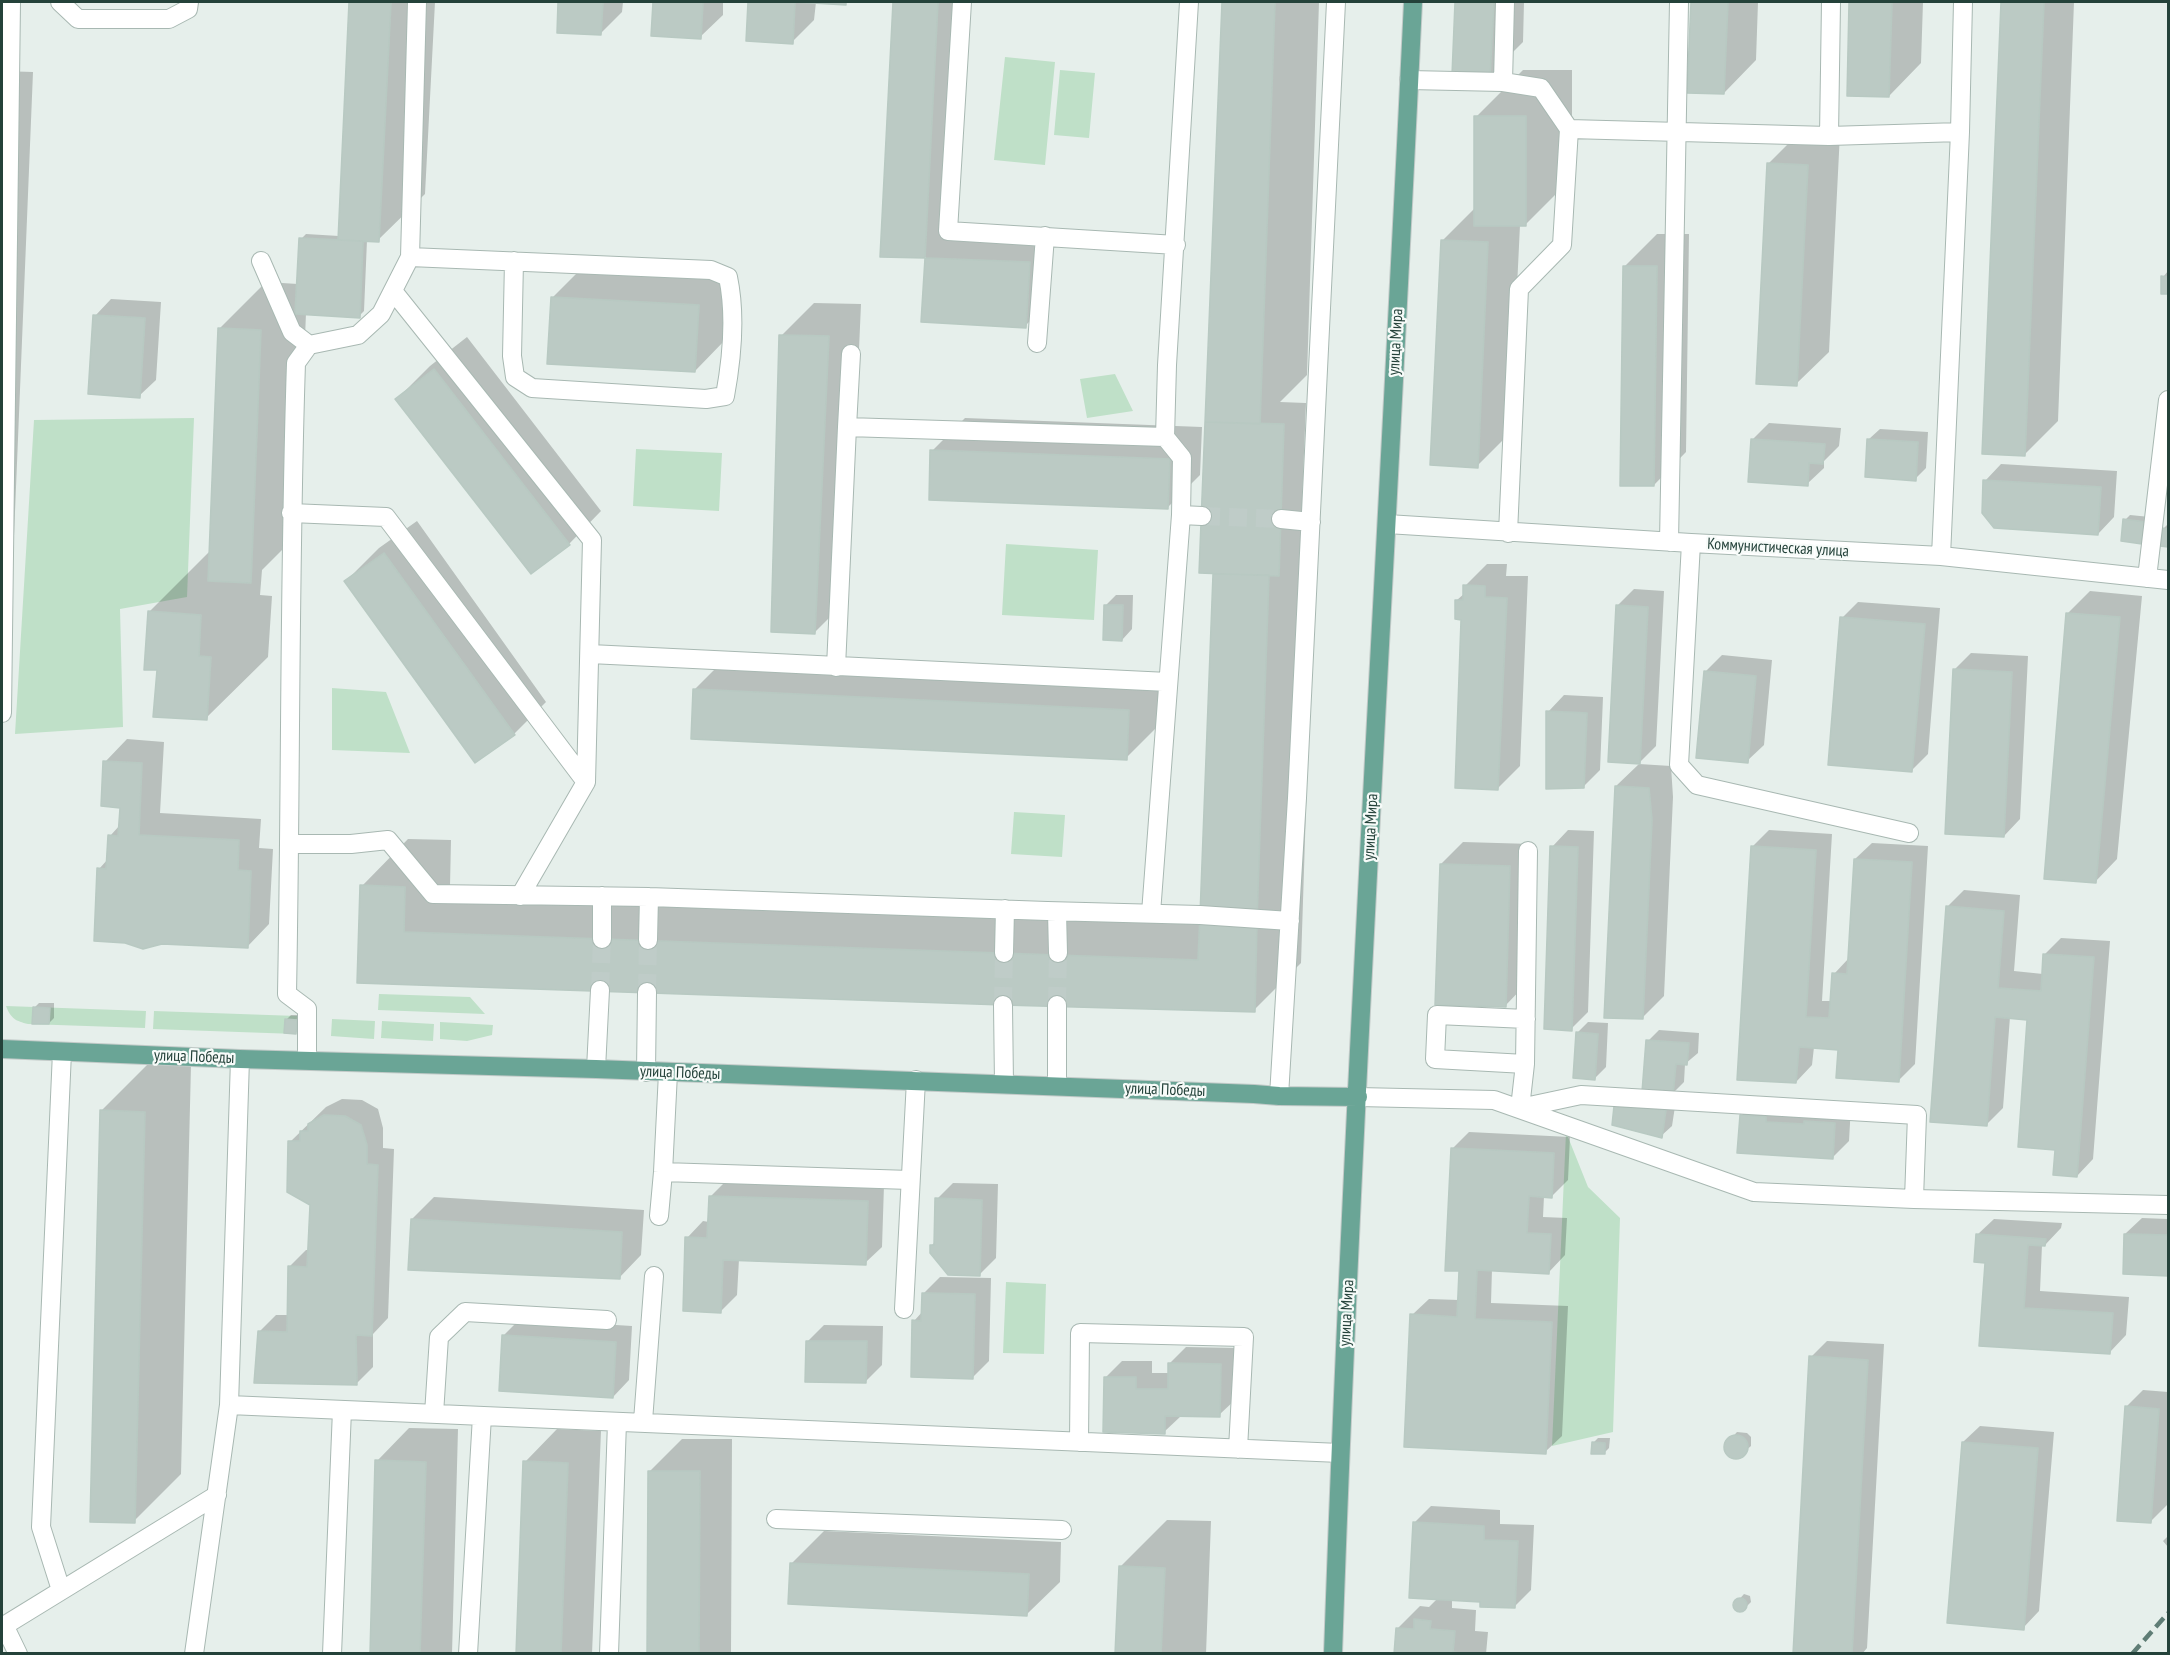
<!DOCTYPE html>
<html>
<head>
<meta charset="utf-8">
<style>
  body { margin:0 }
  #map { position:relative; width:2170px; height:1655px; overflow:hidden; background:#e6efeb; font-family:"PT Sans Narrow",sans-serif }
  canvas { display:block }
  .frame { position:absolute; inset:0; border:3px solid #24423a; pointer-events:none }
</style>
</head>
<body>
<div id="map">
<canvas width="2170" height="1655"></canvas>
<div class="frame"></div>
</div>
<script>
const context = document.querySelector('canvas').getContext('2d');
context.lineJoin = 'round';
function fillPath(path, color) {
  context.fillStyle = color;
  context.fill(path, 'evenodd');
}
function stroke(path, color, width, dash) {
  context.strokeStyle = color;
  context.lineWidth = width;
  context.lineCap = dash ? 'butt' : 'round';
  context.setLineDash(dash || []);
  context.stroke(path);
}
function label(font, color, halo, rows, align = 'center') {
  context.font = font + ' "PT Sans Narrow",sans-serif';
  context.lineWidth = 4.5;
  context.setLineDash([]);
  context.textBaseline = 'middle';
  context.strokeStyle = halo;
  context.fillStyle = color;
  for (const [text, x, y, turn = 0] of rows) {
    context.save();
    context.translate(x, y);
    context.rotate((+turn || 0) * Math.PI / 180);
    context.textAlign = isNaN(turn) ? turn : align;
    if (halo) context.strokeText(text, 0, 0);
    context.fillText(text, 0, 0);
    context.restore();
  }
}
fillPath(new Path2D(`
  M 1005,57 L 1055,62 L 1045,165 L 994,160 Z
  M 1060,70 L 1095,73 L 1089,138 L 1054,135 Z
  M 1115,374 L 1133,411 L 1087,418 L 1080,379 Z
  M 194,418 L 187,597 L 120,609 L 123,727 L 15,734 L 34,420 Z
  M 636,449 L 722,453 L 719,511 L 633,506 Z
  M 1006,544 L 1098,550 L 1094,620 L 1002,615 Z
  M 332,688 L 386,692 L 410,753 L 332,750 Z
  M 1014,812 L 1065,815 L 1062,857 L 1011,854 Z
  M 379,994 L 470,997 L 485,1014 L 378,1010 Z
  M 6,1006 L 146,1011 L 145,1028 L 28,1024 C 16,1021 11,1019 6,1006 Z
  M 154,1011 L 297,1016 L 296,1034 L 153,1029 Z
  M 332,1019 L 375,1021 L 374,1039 L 331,1036 Z
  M 382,1021 L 434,1024 L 433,1041 L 381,1038 Z
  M 440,1022 L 493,1025 L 492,1035 L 467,1041 L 440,1039 Z
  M 1566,1132 L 1588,1187 L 1620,1218 L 1613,1432 L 1552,1446 Z
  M 1006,1282 L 1046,1284 L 1044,1354 L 1003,1353 Z`), '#bfe0c8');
fillPath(new Path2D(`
  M 350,2 L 435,2 L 425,194 L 378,240 L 367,240 L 364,311 L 359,316 L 306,313 L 297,535 L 262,570 L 260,595 L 272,596 L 268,657 L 206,718 L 158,669 L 149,612 L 210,551 L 219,329 L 266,282 L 298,284 L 301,239 L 306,234 L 339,236 Z
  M 560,2 L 623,2 L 622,12 L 600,34 L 558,31 Z
  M 655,2 L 723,2 L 723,15 L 700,37 L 653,35 Z
  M 750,2 L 847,2 L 845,4 L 816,2 L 814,20 L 792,42 L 747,40 Z
  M 894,2 L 969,2 L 957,224 L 1051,240 L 1047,304 L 1025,326 L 923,320 L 926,257 L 882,255 Z
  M 1224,2 L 1319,2 L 1307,375 L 1280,402 L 1306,403 L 1301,529 L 1315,529 L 1301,963 L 1254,1010 L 358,981 L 362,886 L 408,839 L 451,840 L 450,886 L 1201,911 L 1214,574 L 1216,572 L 1201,571 Z
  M 1457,2 L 1524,2 L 1523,42 L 1490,75 L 1453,73 Z
  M 1692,2 L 1758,2 L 1756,60 L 1724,93 L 1689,91 Z
  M 1850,2 L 1923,2 L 1921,63 L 1889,96 L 1848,94 Z
  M 2002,2 L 2074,2 L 2058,421 L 2025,454 L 1984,452 Z
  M 1523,70 L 1572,70 L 1572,178 L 1525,225 L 1520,225 L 1510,433 L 1477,466 L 1442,241 L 1475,208 L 1476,117 Z
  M 2,71 L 33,72 L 12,585 Z
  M 1801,131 L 1840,133 L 1829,352 L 1796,384 L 1768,164 Z
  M 1657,234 L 1689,234 L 1686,452 L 1654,485 L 1624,267 Z
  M 585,265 L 731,273 L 727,338 L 695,371 L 552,298 Z
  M 2168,271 L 2168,293 L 2162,292 L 2163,277 Z
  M 111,299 L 161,302 L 156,380 L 139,396 L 95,316 Z
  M 814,303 L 861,304 L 848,599 L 815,632 L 781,336 Z
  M 467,337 L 601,511 L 569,544 L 397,399 L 430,366 Z
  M 965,418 L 1202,427 L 1200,475 L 1167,508 L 932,451 Z
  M 1769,423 L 1841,428 L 1839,446 L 1824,461 L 1824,468 L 1807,484 L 1752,440 Z
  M 1880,429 L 1928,432 L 1926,468 L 1915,479 L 1869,439 Z
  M 2001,464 L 2117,471 L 2114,517 L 2098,534 L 1985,481 Z
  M 2130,515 L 2150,517 L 2142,542 L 2125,520 Z
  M 417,521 L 546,702 L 514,734 L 346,581 L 379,548 Z
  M 2168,524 L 2168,545 L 2162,544 L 2164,528 Z
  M 1487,564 L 1507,564 L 1506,576 L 1528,576 L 1520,766 L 1498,788 L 1463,618 L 1457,600 L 1465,593 L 1465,586 Z
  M 1634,589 L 1664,591 L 1656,746 L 1639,763 L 1617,606 Z
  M 2090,591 L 2142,596 L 2117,859 L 2095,882 L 2068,613 Z
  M 1116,595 L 1133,595 L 1132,629 L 1122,640 L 1105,606 Z
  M 1858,602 L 1940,608 L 1928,754 L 1911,771 L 1842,618 Z
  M 1971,653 L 2028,656 L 2020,819 L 2004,836 L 1954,670 Z
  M 1722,655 L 1772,660 L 1764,745 L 1747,761 L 1705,672 Z
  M 728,656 L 1161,677 L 1159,725 L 1126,758 L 695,689 Z
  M 1564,695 L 1603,697 L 1600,770 L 1584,786 L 1548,712 Z
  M 127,739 L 164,742 L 160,813 L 261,819 L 259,848 L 273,849 L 269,924 L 247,947 L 99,869 L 108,859 L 110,836 L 120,825 L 121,806 L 105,762 Z
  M 1639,764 L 1671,766 L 1673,797 L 1664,996 L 1642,1018 L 1616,786 Z
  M 1568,830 L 1594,831 L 1588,1012 L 1571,1029 L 1552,847 Z
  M 1769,830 L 1832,834 L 1822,1001 L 1832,1001 L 1834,974 L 1849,958 L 1855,859 L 1872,843 L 1928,846 L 1915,1064 L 1898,1081 L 1839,1048 L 1814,1047 L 1812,1065 L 1796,1082 L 1752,847 Z
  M 1463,842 L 1532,844 L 1527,983 L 1505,1006 L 1441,864 Z
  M 1964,890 L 2020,895 L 2014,971 L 2043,974 L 2045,954 L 2061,938 L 2110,941 L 2093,1159 L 2077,1176 L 2056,1148 L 2029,1018 L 2010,1017 L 2003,1108 L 1986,1125 L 1947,907 Z
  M 39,1003 L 54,1003 L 54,1018 L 49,1023 L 34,1008 Z
  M 291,1015 L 301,1015 L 301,1027 L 296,1032 L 286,1020 Z
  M 1588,1022 L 1608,1023 L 1606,1067 L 1595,1078 L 1577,1033 Z
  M 1659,1030 L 1699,1033 L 1698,1053 L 1685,1064 L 1684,1082 L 1673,1093 L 1648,1041 Z
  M 148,1064 L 191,1065 L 181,1474 L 134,1521 L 101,1111 Z
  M 1627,1096 L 1676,1100 L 1672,1126 L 1661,1136 L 1616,1107 Z
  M 342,1099 L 362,1100 L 378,1109 L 383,1128 L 383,1148 L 394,1149 L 388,1318 L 373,1334 L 373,1367 L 357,1383 L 260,1331 L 276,1315 L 289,1315 L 290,1266 L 306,1250 L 309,1250 L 311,1205 L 290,1142 L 326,1107 Z
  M 1758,1099 L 1851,1106 L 1849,1141 L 1833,1157 L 1741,1116 Z
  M 1469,1132 L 1570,1137 L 1568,1180 L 1552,1196 L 1544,1196 L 1543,1217 L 1567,1218 L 1565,1255 L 1549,1272 L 1492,1269 L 1491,1303 L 1568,1306 L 1562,1436 L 1545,1452 L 1412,1315 L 1429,1299 L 1459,1300 L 1461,1270 L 1452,1149 Z
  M 727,1180 L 884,1185 L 882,1247 L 865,1263 L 739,1259 L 737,1295 L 721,1311 L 687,1238 L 703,1221 L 709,1222 L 710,1197 Z
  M 953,1183 L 998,1184 L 996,1258 L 980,1274 L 932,1245 L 936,1241 L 937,1199 Z
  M 434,1197 L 644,1210 L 641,1255 L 619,1278 L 412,1219 Z
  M 2142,1218 L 2168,1219 L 2168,1274 L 2124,1273 L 2125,1234 Z
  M 1994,1219 L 2062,1223 L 2061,1228 L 2045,1245 L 2042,1245 L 2040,1291 L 2129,1297 L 2126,1335 L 2110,1352 L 1981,1344 L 1986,1262 L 1977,1235 Z
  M 940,1277 L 991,1278 L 989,1361 L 972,1378 L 914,1321 L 923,1311 L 924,1293 Z
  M 520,1319 L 632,1326 L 629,1380 L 613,1397 L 503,1336 Z
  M 824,1325 L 883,1326 L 882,1365 L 866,1381 L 807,1342 Z
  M 1827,1341 L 1884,1344 L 1867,1648 L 1862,1654 L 1794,1654 L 1811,1357 Z
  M 1186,1347 L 1237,1348 L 1236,1399 L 1219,1415 L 1181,1416 L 1164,1432 L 1106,1377 L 1122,1361 L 1152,1361 L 1152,1373 L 1169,1373 L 1170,1363 Z
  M 2143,1390 L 2168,1392 L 2167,1505 L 2150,1522 L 2126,1407 Z
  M 1980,1426 L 2054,1432 L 2039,1611 L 2023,1628 L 1963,1442 Z
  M 409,1428 L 458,1429 L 452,1654 L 371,1654 L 377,1461 Z
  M 557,1429 L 601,1431 L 592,1654 L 517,1654 L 525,1462 Z
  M 1737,1432 L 1747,1433 L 1751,1437 L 1751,1446 L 1738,1457 L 1731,1457 L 1726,1449 L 1727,1443 Z
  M 1598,1438 L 1610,1438 L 1609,1448 L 1604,1453 L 1593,1443 Z
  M 682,1439 L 732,1439 L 731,1654 L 648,1654 L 649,1472 Z
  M 1431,1506 L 1500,1510 L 1500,1524 L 1534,1525 L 1531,1590 L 1514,1607 L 1482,1600 L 1452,1599 L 1452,1608 L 1476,1610 L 1475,1631 L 1488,1632 L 1486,1654 L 1396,1654 L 1398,1628 L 1420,1606 L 1429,1607 L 1438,1598 L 1414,1523 Z
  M 1167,1520 L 1211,1521 L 1206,1654 L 1117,1654 L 1120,1567 Z
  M 824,1531 L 1061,1542 L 1060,1582 L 1027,1614 L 791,1564 Z
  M 2168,1536 L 2168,1547 L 2163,1541 Z
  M 1744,1594 L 1750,1596 L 1751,1602 L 1743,1610 L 1736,1609 L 1735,1604 Z`), '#0003');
const building = new Path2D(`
  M 349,2 L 391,2 L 379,242 L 338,240 Z
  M 558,2 L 603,2 L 601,35 L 557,33 Z
  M 653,2 L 703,2 L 701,39 L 651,36 Z
  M 748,2 L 846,2 L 846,5 L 795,2 L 793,44 L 746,41 Z
  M 893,2 L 938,2 L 925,258 L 880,257 Z
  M 1222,2 L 1275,2 L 1260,424 L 1205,422 Z
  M 1455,2 L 1494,2 L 1490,77 L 1452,75 Z
  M 1691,2 L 1728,2 L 1724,94 L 1687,93 Z
  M 1849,2 L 1892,2 L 1889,97 L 1847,96 Z
  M 2001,2 L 2044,2 L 2025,456 L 1982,454 Z
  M 1474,116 L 1526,116 L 1526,226 L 1474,226 Z
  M 1767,163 L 1808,165 L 1797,386 L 1756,384 Z
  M 299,238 L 363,241 L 360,318 L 295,314 Z
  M 1441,240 L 1488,242 L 1478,468 L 1430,465 Z
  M 925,258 L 1030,262 L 1026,328 L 921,322 Z
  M 1623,266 L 1657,266 L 1654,486 L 1620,486 Z
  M 2161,276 L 2168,277 L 2168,294 L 2161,294 Z
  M 551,297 L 699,305 L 695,372 L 547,364 Z
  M 93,315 L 145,318 L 140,398 L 88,394 Z
  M 218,328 L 261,330 L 251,583 L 208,581 Z
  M 779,335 L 829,336 L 815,634 L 771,632 Z
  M 434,369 L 570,545 L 531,574 L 395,399 Z
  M 1205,422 L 1284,424 L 1279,576 L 1199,573 Z
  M 1751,439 L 1825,444 L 1823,464 L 1809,463 L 1808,486 L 1748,482 Z
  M 1867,439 L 1918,442 L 1916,481 L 1865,477 Z
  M 930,450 L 1170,459 L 1168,509 L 929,500 Z
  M 1983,480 L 2101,487 L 2098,535 L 1994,528 L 1982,513 Z
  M 2123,519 L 2145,522 L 2142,544 L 2121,541 Z
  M 2162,528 L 2168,529 L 2168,547 L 2160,546 Z
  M 384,553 L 515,735 L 475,763 L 344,581 Z
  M 1213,574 L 1269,575 L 1257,919 L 1200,915 Z
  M 1463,585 L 1485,586 L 1485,597 L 1507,598 L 1498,790 L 1455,788 L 1461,620 L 1455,619 L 1455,600 L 1463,600 Z
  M 1104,605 L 1123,605 L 1122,641 L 1103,640 Z
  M 1616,605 L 1648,607 L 1640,764 L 1608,762 Z
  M 148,611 L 201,615 L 199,656 L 211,657 L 207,720 L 153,717 L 157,670 L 144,670 Z
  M 2066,613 L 2120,617 L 2096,883 L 2044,879 Z
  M 1840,617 L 1925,624 L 1912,772 L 1828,765 Z
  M 1953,669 L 2012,672 L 2004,837 L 1945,834 Z
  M 1704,671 L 1756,676 L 1748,763 L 1696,758 Z
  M 693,689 L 1129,710 L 1127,760 L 691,739 Z
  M 1546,711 L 1587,713 L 1584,788 L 1546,789 Z
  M 103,761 L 142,763 L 139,835 L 239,840 L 238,870 L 251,871 L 248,948 L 162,944 L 143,949 L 125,943 L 94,941 L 97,868 L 106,869 L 108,835 L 118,836 L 120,808 L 101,806 Z
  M 1615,786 L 1649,788 L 1652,820 L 1643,1019 L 1604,1018 Z
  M 1550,846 L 1578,847 L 1572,1031 L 1544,1029 Z
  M 1751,846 L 1816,850 L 1806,1017 L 1829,1018 L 1832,973 L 1847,974 L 1854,859 L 1912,862 L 1899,1082 L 1836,1078 L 1838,1050 L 1799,1047 L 1796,1083 L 1737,1080 Z
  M 1440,864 L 1510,866 L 1506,1007 L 1435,1005 Z
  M 360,885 L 405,887 L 404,932 L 1198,960 L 1200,915 L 1257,919 L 1255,1012 L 1003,1005 L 357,983 Z
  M 1946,906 L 2004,911 L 1998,988 L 2041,991 L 2043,954 L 2094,957 L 2077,1177 L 2053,1175 L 2055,1150 L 2018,1147 L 2027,1020 L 1995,1017 L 1987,1126 L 1930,1122 Z
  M 33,1007 L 50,1008 L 49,1024 L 32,1024 Z
  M 285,1019 L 297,1020 L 296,1034 L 284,1033 Z
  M 1576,1032 L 1598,1034 L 1595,1080 L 1573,1078 Z
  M 1646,1040 L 1689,1043 L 1687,1065 L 1676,1064 L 1673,1094 L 1642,1092 Z
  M 1614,1106 L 1666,1110 L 1662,1138 L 1612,1125 Z
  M 100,1110 L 145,1112 L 135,1523 L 90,1522 Z
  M 324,1115 L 345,1116 L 361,1125 L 367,1145 L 367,1164 L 378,1165 L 372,1336 L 356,1335 L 357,1385 L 254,1383 L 258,1331 L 287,1332 L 288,1266 L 307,1267 L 310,1205 L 287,1192 L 288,1141 L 300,1141 L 300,1131 L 308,1131 L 308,1124 Z
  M 1740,1115 L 1766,1117 L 1766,1122 L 1804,1124 L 1804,1121 L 1835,1123 L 1833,1159 L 1737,1153 Z
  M 1451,1148 L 1554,1153 L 1552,1198 L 1529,1196 L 1527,1233 L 1551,1234 L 1549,1274 L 1477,1270 L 1475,1319 L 1552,1322 L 1546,1454 L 1404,1447 L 1410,1314 L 1457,1317 L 1459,1271 L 1445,1271 Z
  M 709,1196 L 868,1201 L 866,1265 L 723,1260 L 721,1313 L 683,1311 L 685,1237 L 707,1238 Z
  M 935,1198 L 982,1200 L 980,1276 L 948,1275 L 930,1253 L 930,1245 L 934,1245 Z
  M 411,1219 L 622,1232 L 620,1279 L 408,1270 Z
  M 1976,1234 L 2046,1239 L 2045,1246 L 2028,1245 L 2024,1308 L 2113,1313 L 2110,1354 L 1979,1346 L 1985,1263 L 1974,1262 Z
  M 2124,1234 L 2168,1235 L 2168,1276 L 2123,1274 Z
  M 922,1293 L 975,1294 L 973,1379 L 911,1377 L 912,1320 L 921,1321 Z
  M 502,1335 L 616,1342 L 613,1398 L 499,1391 Z
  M 806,1341 L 867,1341 L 866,1383 L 805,1382 Z
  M 1809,1356 L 1868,1360 L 1852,1654 L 1793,1654 Z
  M 1168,1363 L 1221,1364 L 1220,1417 L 1165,1416 L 1165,1434 L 1103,1432 L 1104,1377 L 1136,1377 L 1136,1389 L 1168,1389 Z
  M 2125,1406 L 2159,1409 L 2151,1523 L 2117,1521 Z
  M1724 1447a12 12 0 1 1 24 0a12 12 0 1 1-24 0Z
  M 1592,1442 L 1605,1443 L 1605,1454 L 1591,1454 Z
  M 1962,1442 L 2038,1448 L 2024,1630 L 1947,1623 Z
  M 375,1460 L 426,1462 L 420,1654 L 370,1654 Z
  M 523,1461 L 568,1463 L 561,1654 L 516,1654 Z
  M 648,1471 L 700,1471 L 699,1654 L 647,1654 Z
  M 1413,1522 L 1484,1526 L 1484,1540 L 1518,1541 L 1515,1608 L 1480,1607 L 1480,1602 L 1409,1598 Z
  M 790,1563 L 1029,1574 L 1027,1616 L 788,1604 Z
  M 1119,1566 L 1165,1568 L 1161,1654 L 1115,1654 Z
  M1733 1605a7 7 0 1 1 14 0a7 7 0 1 1-14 0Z
  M 1414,1619 L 1431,1621 L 1430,1629 L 1455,1631 L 1453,1652 L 1466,1654 L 1394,1654 L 1396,1628 L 1414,1629 Z`);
fillPath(building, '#bbcac4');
stroke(building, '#b8c9c2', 1.5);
stroke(new Path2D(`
  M 1202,516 L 1281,519
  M 600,990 L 602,939
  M 647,992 L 648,940
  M 1003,1005 L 1004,953
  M 1057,1005 L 1058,953`), '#bfccc8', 18, [18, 9]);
const minor = new Path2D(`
  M 60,2 L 78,19 L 169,19 L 188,9 L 189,2
  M 962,2 L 948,231 L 1176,245
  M 1409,80 L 1503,82 L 1505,2
  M 1503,82 L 1541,88 L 1569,129 L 1562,245 L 1519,289 L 1508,533
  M 1569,129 L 1829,136 L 1960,132
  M 1829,136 L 1831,2
  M 410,257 L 711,270 L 728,277 C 736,315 732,358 725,396 L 706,399 L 532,388 L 515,377 L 512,356 L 514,261
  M 261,261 L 292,332 L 309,345 L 296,363 C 289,573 291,784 287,994 L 307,1009 L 307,1060
  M 393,291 L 592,540 L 586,782 L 520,896
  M 1037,343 L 1045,236
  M 309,345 L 358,335 L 381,314 L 410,257 L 417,2
  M 847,427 L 851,354
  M 291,513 L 386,517 L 586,782
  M 1181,515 L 1202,516
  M 1281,519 L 1311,522
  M 1387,524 L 1691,543 L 1941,556 L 2168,580
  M 1669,542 L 1679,2
  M 1691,543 L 1679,765 L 1697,785 L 1909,833
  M 1941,556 L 1960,132 L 1963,2
  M 2147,578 L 2168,400
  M 590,654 L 1168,682
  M 836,667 L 847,427 L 1165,437
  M 2,713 L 11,2
  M 290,844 L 351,844 L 388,840 L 433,894 L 649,897 L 1047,911 L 1200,915 L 1290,921
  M 1528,851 L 1525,1064 L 1520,1108 L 1581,1095 L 1917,1115 L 1914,1199
  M 1057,912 L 1058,953
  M 1151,913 L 1181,515 L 1182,458 L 1165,437 L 1167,365 L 1189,2
  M 602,939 L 602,896
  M 648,940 L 649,897
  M 1004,953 L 1005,909
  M 1003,1005 L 1004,1084
  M 1525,1064 L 1435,1059 L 1437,1015 L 1526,1019
  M 596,1069 L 600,990
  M 646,1072 L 647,992
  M 1057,1086 L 1057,1005
  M 1279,1096 L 1297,798 L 1336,2
  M 1358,1097 L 1494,1100 L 1754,1192 L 1914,1199 L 2168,1205
  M 663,1172 L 910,1180
  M 659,1216 L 663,1172 L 668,1073
  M 904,1309 L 916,1080
  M 229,1405 L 1340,1453
  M 434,1414 L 439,1337 L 465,1312 L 607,1320
  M 643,1421 L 654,1276
  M 1079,1442 L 1080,1333 L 1244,1337 L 1238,1449
  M 776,1519 L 1062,1530
  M 61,1590 L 41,1527 L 62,1052
  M 4,1625 L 18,1654
  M 2,1627 L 217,1495
  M 194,1654 L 229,1405 L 240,1059
  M 332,1654 L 342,1410
  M 468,1654 L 482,1416
  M 609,1654 L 617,1422`);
const major = new Path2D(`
  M 2,1049 L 240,1059 L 596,1069 L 1254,1094 L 1279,1096 L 1358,1097
  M 1333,1654 C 1352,1103 1387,552 1413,2`);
stroke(minor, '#a8b8b2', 20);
stroke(major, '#c2cac8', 20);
stroke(minor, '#fff', 18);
stroke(major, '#6aa596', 18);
stroke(new Path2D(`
  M 2132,1654 L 2168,1613`), '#5f7d75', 4.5, [12, 6]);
label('16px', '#24423a', '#f7fbf9', [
  ["улица Мира",1396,342,-87],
  ["Коммунистическая улица",1778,548,3],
  ["улица Мира",1371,827,-87],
  ["улица Победы",194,1057,2],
  ["улица Победы",680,1073,2],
  ["улица Победы",1165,1090,2],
  ["улица Мира",1347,1313,-87]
]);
</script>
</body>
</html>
